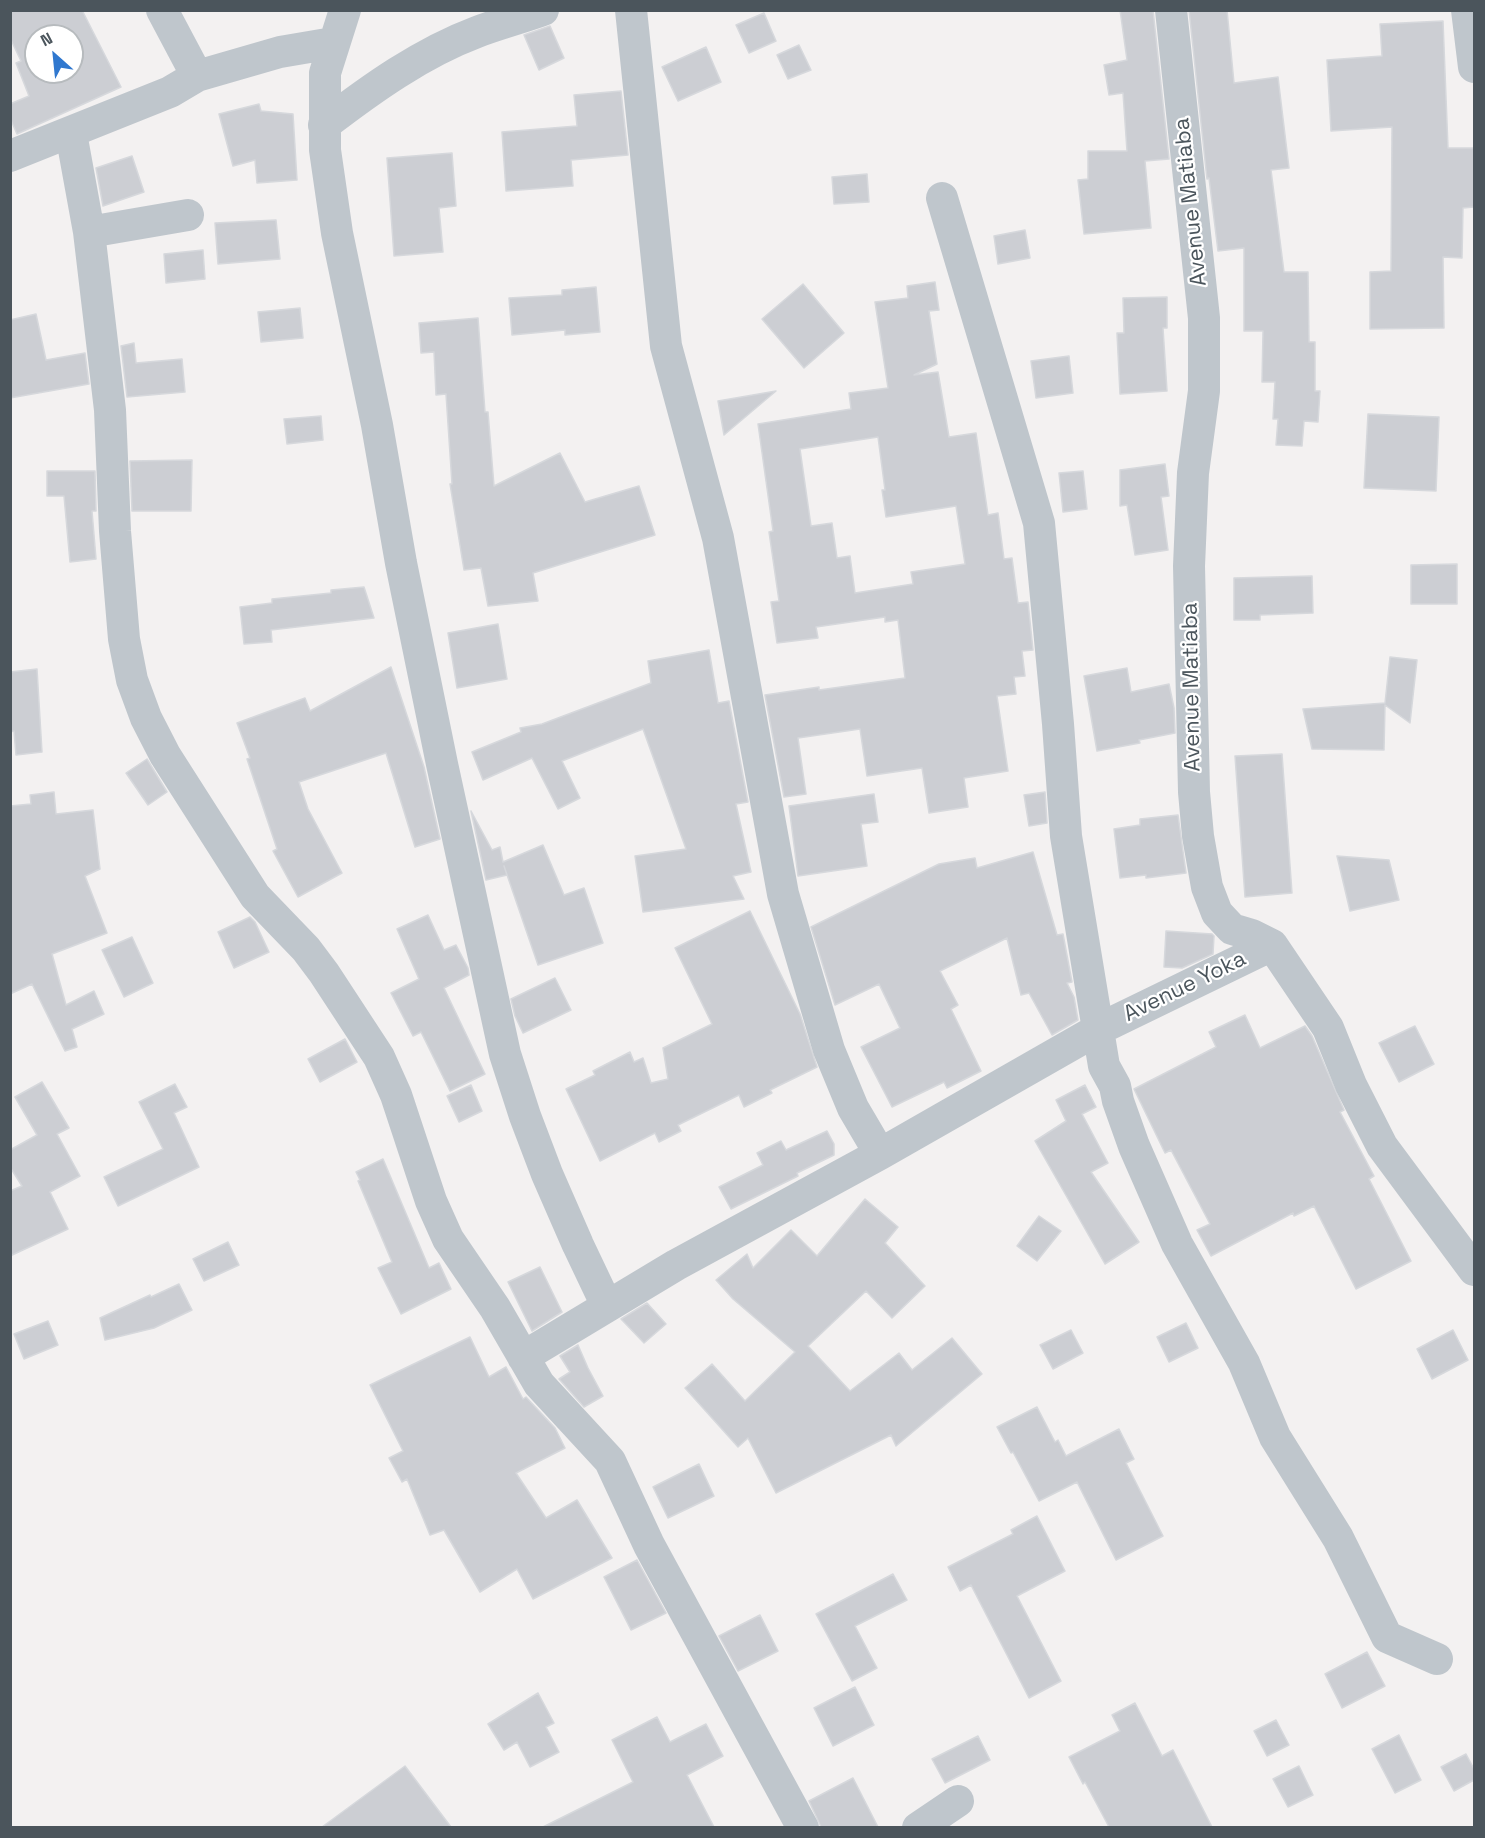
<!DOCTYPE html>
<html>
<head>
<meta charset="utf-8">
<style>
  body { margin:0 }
  #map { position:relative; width:1485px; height:1838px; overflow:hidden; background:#f3f1f1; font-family:"Space Grotesk",sans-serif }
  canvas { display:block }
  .frame { position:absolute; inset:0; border:12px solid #4b555c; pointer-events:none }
  .north { position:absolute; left:24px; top:24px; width:60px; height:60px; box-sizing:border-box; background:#fff; border:2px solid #b7bbbe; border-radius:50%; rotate:333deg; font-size:16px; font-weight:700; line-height:24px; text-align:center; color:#4b555c }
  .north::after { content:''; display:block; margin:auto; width:21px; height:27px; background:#3078cf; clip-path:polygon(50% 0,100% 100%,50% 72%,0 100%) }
</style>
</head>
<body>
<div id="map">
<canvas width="1485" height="1838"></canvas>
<div class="frame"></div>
<div class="north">N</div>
</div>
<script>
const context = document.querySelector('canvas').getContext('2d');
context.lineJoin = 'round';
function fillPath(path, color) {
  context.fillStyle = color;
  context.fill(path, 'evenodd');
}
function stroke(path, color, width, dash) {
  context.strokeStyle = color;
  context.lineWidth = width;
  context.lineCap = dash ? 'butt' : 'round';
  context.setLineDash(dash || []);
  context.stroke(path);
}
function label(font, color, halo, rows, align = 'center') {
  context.font = font + ' "Space Grotesk",sans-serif';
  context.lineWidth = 4.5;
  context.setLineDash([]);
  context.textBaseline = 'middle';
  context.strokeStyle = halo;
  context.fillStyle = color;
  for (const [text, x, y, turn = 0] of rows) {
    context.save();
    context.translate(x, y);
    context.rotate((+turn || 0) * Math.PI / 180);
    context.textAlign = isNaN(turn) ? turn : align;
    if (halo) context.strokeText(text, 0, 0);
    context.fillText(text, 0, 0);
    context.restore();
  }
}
const building = new Path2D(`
  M 10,10 L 82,10 L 121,87 L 17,134 L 10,118 L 10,104 L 29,96 L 16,63 L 21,61 L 10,38 ZM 36,36 L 72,36 L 72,72 L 36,72 Z
  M 1120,10 L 1153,10 L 1169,159 L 1145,161 L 1151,228 L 1084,234 L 1078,180 L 1088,179 L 1088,151 L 1127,151 L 1123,93 L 1109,95 L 1104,65 L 1127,60 Z
  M 1189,10 L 1227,10 L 1234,83 L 1278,77 L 1289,168 L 1271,170 L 1284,272 L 1308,272 L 1309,342 L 1315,342 L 1315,391 L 1320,391 L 1318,422 L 1304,421 L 1302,446 L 1276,445 L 1278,419 L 1273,419 L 1275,382 L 1262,382 L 1263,331 L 1244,331 L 1244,248 L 1218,251 L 1209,178 L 1207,179 Z
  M 764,13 L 776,41 L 749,53 L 736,25 Z
  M 1443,21 L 1448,148 L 1474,148 L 1474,207 L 1463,208 L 1462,258 L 1443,257 L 1444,328 L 1370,329 L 1370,272 L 1391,271 L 1392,127 L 1331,131 L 1327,60 L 1382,56 L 1380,24 Z
  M 550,26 L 564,58 L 539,70 L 524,35 Z
  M 799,45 L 811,70 L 788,79 L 777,55 Z
  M 706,47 L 721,82 L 678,101 L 662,67 Z
  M 621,91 L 628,155 L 571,160 L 573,186 L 506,191 L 502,132 L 577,126 L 574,95 Z
  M 259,104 L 261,111 L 293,114 L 297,180 L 257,183 L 255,160 L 233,166 L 219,114 Z
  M 452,153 L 456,206 L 439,208 L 443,252 L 394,256 L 387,158 Z
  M 132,156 L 144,192 L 103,206 L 96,168 Z
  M 867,174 L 869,202 L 834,204 L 832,177 Z
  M 276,220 L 280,259 L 218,264 L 215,223 Z
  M 1025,230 L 1030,258 L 998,264 L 994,236 Z
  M 203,250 L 205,279 L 166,283 L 164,254 Z
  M 935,282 L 939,310 L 929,311 L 937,364 L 914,375 L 938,372 L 949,437 L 976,433 L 988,515 L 998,513 L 1004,559 L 1012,558 L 1018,603 L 1028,602 L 1033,650 L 1022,651 L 1025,676 L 1014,677 L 1016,694 L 997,696 L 1008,771 L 964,778 L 968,807 L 929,813 L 922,768 L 867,776 L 860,729 L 798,738 L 806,794 L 784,797 L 765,695 L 819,687 L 819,690 L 905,678 L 898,620 L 885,622 L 885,617 L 816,627 L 818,638 L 777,643 L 771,602 L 779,601 L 769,532 L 773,531 L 758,424 L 851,409 L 849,393 L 888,388 L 875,302 L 908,298 L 907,286 ZM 878,437 L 885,490 L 882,490 L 886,517 L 956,506 L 965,564 L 911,572 L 913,584 L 855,593 L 850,556 L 837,558 L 832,523 L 811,526 L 800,449 Z
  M 803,284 L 844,333 L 804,368 L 762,319 Z
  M 596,287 L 600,332 L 565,335 L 565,330 L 512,335 L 509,298 L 562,295 L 562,290 Z
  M 1167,297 L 1167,328 L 1163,328 L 1167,391 L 1120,394 L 1117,333 L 1124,333 L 1123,298 Z
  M 300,308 L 303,338 L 261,342 L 258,312 Z
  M 36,314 L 46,360 L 85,353 L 89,384 L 10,398 L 10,320 Z
  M 478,318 L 485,412 L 488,412 L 494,486 L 560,453 L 585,502 L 639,486 L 655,535 L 533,573 L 538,601 L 488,606 L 481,568 L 464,570 L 450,484 L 452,484 L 446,394 L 436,395 L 434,352 L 421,353 L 419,323 Z
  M 134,343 L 136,363 L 182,359 L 185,392 L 127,397 L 121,346 Z
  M 1069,356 L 1073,393 L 1036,398 L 1031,361 Z
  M 776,391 L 724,435 L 718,401 Z
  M 1368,414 L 1439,417 L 1436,491 L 1364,488 Z
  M 321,416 L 323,440 L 287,444 L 284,419 Z
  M 192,460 L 191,511 L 132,511 L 130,461 Z
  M 1165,464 L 1169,496 L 1161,497 L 1168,550 L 1135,555 L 1127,505 L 1120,506 L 1120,470 Z
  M 47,471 L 95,471 L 96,511 L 92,511 L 96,559 L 70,562 L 64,496 L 47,496 Z
  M 1083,471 L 1087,509 L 1063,512 L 1059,473 Z
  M 1457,564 L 1457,604 L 1411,604 L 1411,565 Z
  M 1312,576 L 1313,613 L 1260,615 L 1260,620 L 1234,620 L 1234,578 Z
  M 364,587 L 374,618 L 271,630 L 272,642 L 244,644 L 240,607 L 272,603 L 272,599 L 331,593 L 331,590 Z
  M 498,624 L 507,679 L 457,688 L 448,633 Z
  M 709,650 L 718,703 L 729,701 L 748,802 L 736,804 L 751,872 L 733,876 L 744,899 L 643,912 L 635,856 L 686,849 L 643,729 L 562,761 L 580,798 L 558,809 L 532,758 L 483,780 L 472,752 L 521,732 L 520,728 L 542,724 L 651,683 L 648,661 Z
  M 1390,657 L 1417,660 L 1410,723 L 1385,705 L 1384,750 L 1312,749 L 1303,709 L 1385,703 Z
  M 391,667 L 424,767 L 440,839 L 415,847 L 386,753 L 299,782 L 308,809 L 342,873 L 298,897 L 273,851 L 277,849 L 247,759 L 250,758 L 237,723 L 305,698 L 310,711 Z
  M 1127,668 L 1131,692 L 1169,684 L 1174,708 L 1175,733 L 1139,740 L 1140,743 L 1097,751 L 1084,676 Z
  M 37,669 L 42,752 L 16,755 L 14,731 L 10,732 L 10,672 Z
  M 1282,754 L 1292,893 L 1245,897 L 1235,756 Z
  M 147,759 L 167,792 L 148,805 L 126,773 Z
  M 54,792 L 56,814 L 93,810 L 100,869 L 85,876 L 107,933 L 52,954 L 66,1005 L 94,991 L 104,1014 L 72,1029 L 77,1047 L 65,1051 L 32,984 L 10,994 L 10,806 L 31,804 L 30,795 Z
  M 1045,792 L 1047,823 L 1029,826 L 1024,795 Z
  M 874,794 L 878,822 L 861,824 L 867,866 L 798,876 L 789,806 Z
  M 471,811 L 492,850 L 500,847 L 503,862 L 543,845 L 564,895 L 584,888 L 603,943 L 538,965 L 504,866 L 507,875 L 486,880 Z
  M 1178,815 L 1186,873 L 1146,878 L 1146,875 L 1120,878 L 1114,829 L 1140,825 L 1140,819 Z
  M 1033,852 L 1057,935 L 1063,934 L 1072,982 L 1067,983 L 1074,997 L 1078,1020 L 1052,1035 L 1029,993 L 1021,995 L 1007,938 L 940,971 L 958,1005 L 951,1009 L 981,1071 L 947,1088 L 944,1082 L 892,1107 L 861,1047 L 900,1028 L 879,984 L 835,1005 L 811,927 L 939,864 L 975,858 L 977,868 Z
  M 1337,856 L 1389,860 L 1399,900 L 1350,911 Z
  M 750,911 L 800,1014 L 817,1067 L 770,1090 L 772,1093 L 744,1107 L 739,1095 L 678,1125 L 681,1131 L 659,1142 L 655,1133 L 600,1161 L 566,1089 L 595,1075 L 593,1071 L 630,1052 L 634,1062 L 643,1058 L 651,1083 L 668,1079 L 663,1048 L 712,1024 L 675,948 Z
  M 428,915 L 444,950 L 456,945 L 468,968 L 469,975 L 444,988 L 485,1074 L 450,1091 L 421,1032 L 413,1036 L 391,993 L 419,979 L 397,929 Z
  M 250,917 L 255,922 L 269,952 L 234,968 L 218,932 Z
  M 1166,931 L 1212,934 L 1214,936 L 1213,954 L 1182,968 L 1164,967 Z
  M 132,937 L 153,983 L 124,997 L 102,950 Z
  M 555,978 L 571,1010 L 523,1033 L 515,1016 L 511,999 Z
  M 1245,1015 L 1260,1048 L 1305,1026 L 1312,1036 L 1344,1110 L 1340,1112 L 1374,1176 L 1369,1179 L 1411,1261 L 1356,1289 L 1314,1206 L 1294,1216 L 1293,1213 L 1211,1256 L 1197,1230 L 1210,1224 L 1171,1150 L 1165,1153 L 1134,1089 L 1216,1047 L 1209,1032 Z
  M 1415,1026 L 1434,1064 L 1399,1082 L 1379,1043 Z
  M 345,1039 L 357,1062 L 320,1082 L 308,1059 Z
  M 42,1082 L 69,1128 L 57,1134 L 80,1176 L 50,1192 L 68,1229 L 10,1256 L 10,1191 L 22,1186 L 10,1167 L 10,1150 L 37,1135 L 15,1097 Z
  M 175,1084 L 187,1107 L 174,1113 L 199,1167 L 118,1206 L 104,1177 L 163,1149 L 139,1102 Z
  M 471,1085 L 482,1111 L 459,1122 L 447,1096 Z
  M 1085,1085 L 1096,1107 L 1082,1114 L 1108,1163 L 1091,1172 L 1139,1242 L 1105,1264 L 1035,1141 L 1066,1121 L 1056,1100 Z
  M 827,1131 L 834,1144 L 834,1155 L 797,1173 L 798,1176 L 731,1209 L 719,1187 L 763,1165 L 757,1153 L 781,1141 L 786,1150 Z
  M 383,1159 L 429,1268 L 439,1263 L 451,1289 L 401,1314 L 378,1268 L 392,1262 L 358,1181 L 360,1180 L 356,1172 Z
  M 865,1199 L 898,1227 L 885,1243 L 925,1286 L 892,1318 L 866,1291 L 808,1346 L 850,1391 L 899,1353 L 912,1370 L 952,1338 L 982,1374 L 896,1446 L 891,1435 L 776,1493 L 748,1438 L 738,1447 L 685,1388 L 712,1364 L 745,1401 L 795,1352 L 733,1299 L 716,1280 L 747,1254 L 753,1268 L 791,1230 L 817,1256 Z
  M 1039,1216 L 1061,1231 L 1037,1261 L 1017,1246 Z
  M 228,1242 L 239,1265 L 204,1281 L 193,1259 Z
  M 540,1267 L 562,1312 L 532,1331 L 508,1282 Z
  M 179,1284 L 192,1310 L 154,1328 L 105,1340 L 100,1318 L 150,1295 L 151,1297 Z
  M 647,1303 L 666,1324 L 644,1343 L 621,1319 Z
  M 48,1321 L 58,1345 L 24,1359 L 14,1334 Z
  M 1186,1323 L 1198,1348 L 1169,1362 L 1157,1337 Z
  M 1071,1330 L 1083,1353 L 1053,1369 L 1040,1345 Z
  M 1453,1330 L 1468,1360 L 1432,1379 L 1417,1349 Z
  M 470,1337 L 489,1377 L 506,1367 L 523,1399 L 526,1397 L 555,1428 L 565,1448 L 516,1473 L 546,1518 L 577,1500 L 612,1558 L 533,1599 L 517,1569 L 480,1592 L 444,1530 L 430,1535 L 407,1479 L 402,1482 L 389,1458 L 403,1451 L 370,1385 Z
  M 578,1345 L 588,1368 L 603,1396 L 584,1407 L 559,1379 L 570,1372 L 560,1356 Z
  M 1037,1407 L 1055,1442 L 1058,1440 L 1066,1456 L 1119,1429 L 1134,1459 L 1126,1463 L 1163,1536 L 1116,1560 L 1077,1482 L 1039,1501 L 1013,1452 L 1011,1453 L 997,1427 Z
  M 699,1464 L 714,1496 L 668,1518 L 653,1487 Z
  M 1037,1516 L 1065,1571 L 1017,1596 L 1061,1681 L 1029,1698 L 971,1585 L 960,1591 L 948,1567 L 1013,1534 L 1011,1530 Z
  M 637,1560 L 666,1613 L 631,1630 L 604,1577 Z
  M 893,1574 L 907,1600 L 855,1626 L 877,1668 L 852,1681 L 816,1614 Z
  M 760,1615 L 778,1651 L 738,1671 L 719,1636 Z
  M 1367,1652 L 1385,1686 L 1342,1708 L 1325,1674 Z
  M 855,1687 L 874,1725 L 833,1746 L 814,1708 Z
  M 538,1693 L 554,1723 L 546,1727 L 559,1752 L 530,1767 L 517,1742 L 504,1750 L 488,1724 Z
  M 1135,1703 L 1162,1756 L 1173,1750 L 1212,1827 L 1109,1827 L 1085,1782 L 1083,1784 L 1069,1757 L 1120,1731 L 1112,1715 Z
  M 657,1717 L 670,1742 L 706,1724 L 723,1756 L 687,1775 L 714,1827 L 543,1827 L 633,1782 L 612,1740 Z
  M 1276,1720 L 1289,1745 L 1267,1756 L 1254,1731 Z
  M 1399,1735 L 1421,1780 L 1395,1793 L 1372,1749 Z
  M 978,1736 L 990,1760 L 945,1783 L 932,1759 Z
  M 1466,1754 L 1474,1769 L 1474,1780 L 1454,1791 L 1441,1767 Z
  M 405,1766 L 451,1827 L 322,1827 Z
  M 1299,1766 L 1313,1795 L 1288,1807 L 1273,1779 Z
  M 853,1778 L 878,1827 L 821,1827 L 809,1801 Z`);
fillPath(building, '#ccced3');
stroke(building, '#d6d8dc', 1.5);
stroke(new Path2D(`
  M 162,10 L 197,76
  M 345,10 L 325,73 L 325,150 L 337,233 L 377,425 L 401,563 L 442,764 L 505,1054 L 525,1116 L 547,1174 L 578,1245 L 607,1306
  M 631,10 L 666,346 L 718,538 L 783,894 L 829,1050 L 853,1108 L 880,1154
  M 1171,10 L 1204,318 L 1204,391 L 1193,473 L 1189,566 L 1194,792 L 1198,836 L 1207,887 L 1217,913 L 1232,929 L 1252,935 L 1272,945 L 1328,1028 L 1351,1085 L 1382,1146 L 1474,1270
  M 1467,10 L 1474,67
  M 324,125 C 371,89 421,53 477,32 C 498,24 521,18 543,10
  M 71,133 L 89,232
  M 10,156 L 170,92 L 197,76 L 280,52 L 333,43
  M 942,198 L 1039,523 L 1058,724 L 1066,836 L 1104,1066 L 1115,1086 L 1118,1101 L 1134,1146 L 1177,1244 L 1244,1363 L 1275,1437 L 1338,1538 L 1387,1637 L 1437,1659
  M 188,215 L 89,232 L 110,410 L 115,531 L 124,639 L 132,680 L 146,718 L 165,755 L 255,896 L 306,949 L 324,973 L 379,1057 L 396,1095 L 431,1201 L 448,1239 L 495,1308 L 539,1384 L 610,1461 L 649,1545 L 803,1828
  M 523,1357 L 676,1265 L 880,1154 L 1099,1029 L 1272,945
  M 918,1828 L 958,1801`), '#bfc6cc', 32);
label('22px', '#4b555c', '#fff', [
  ["Avenue Matiaba",1191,202,-96],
  ["Avenue Matiaba",1192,687,-91],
  ["Avenue Yoka",1185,987,-26]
]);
</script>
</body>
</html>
